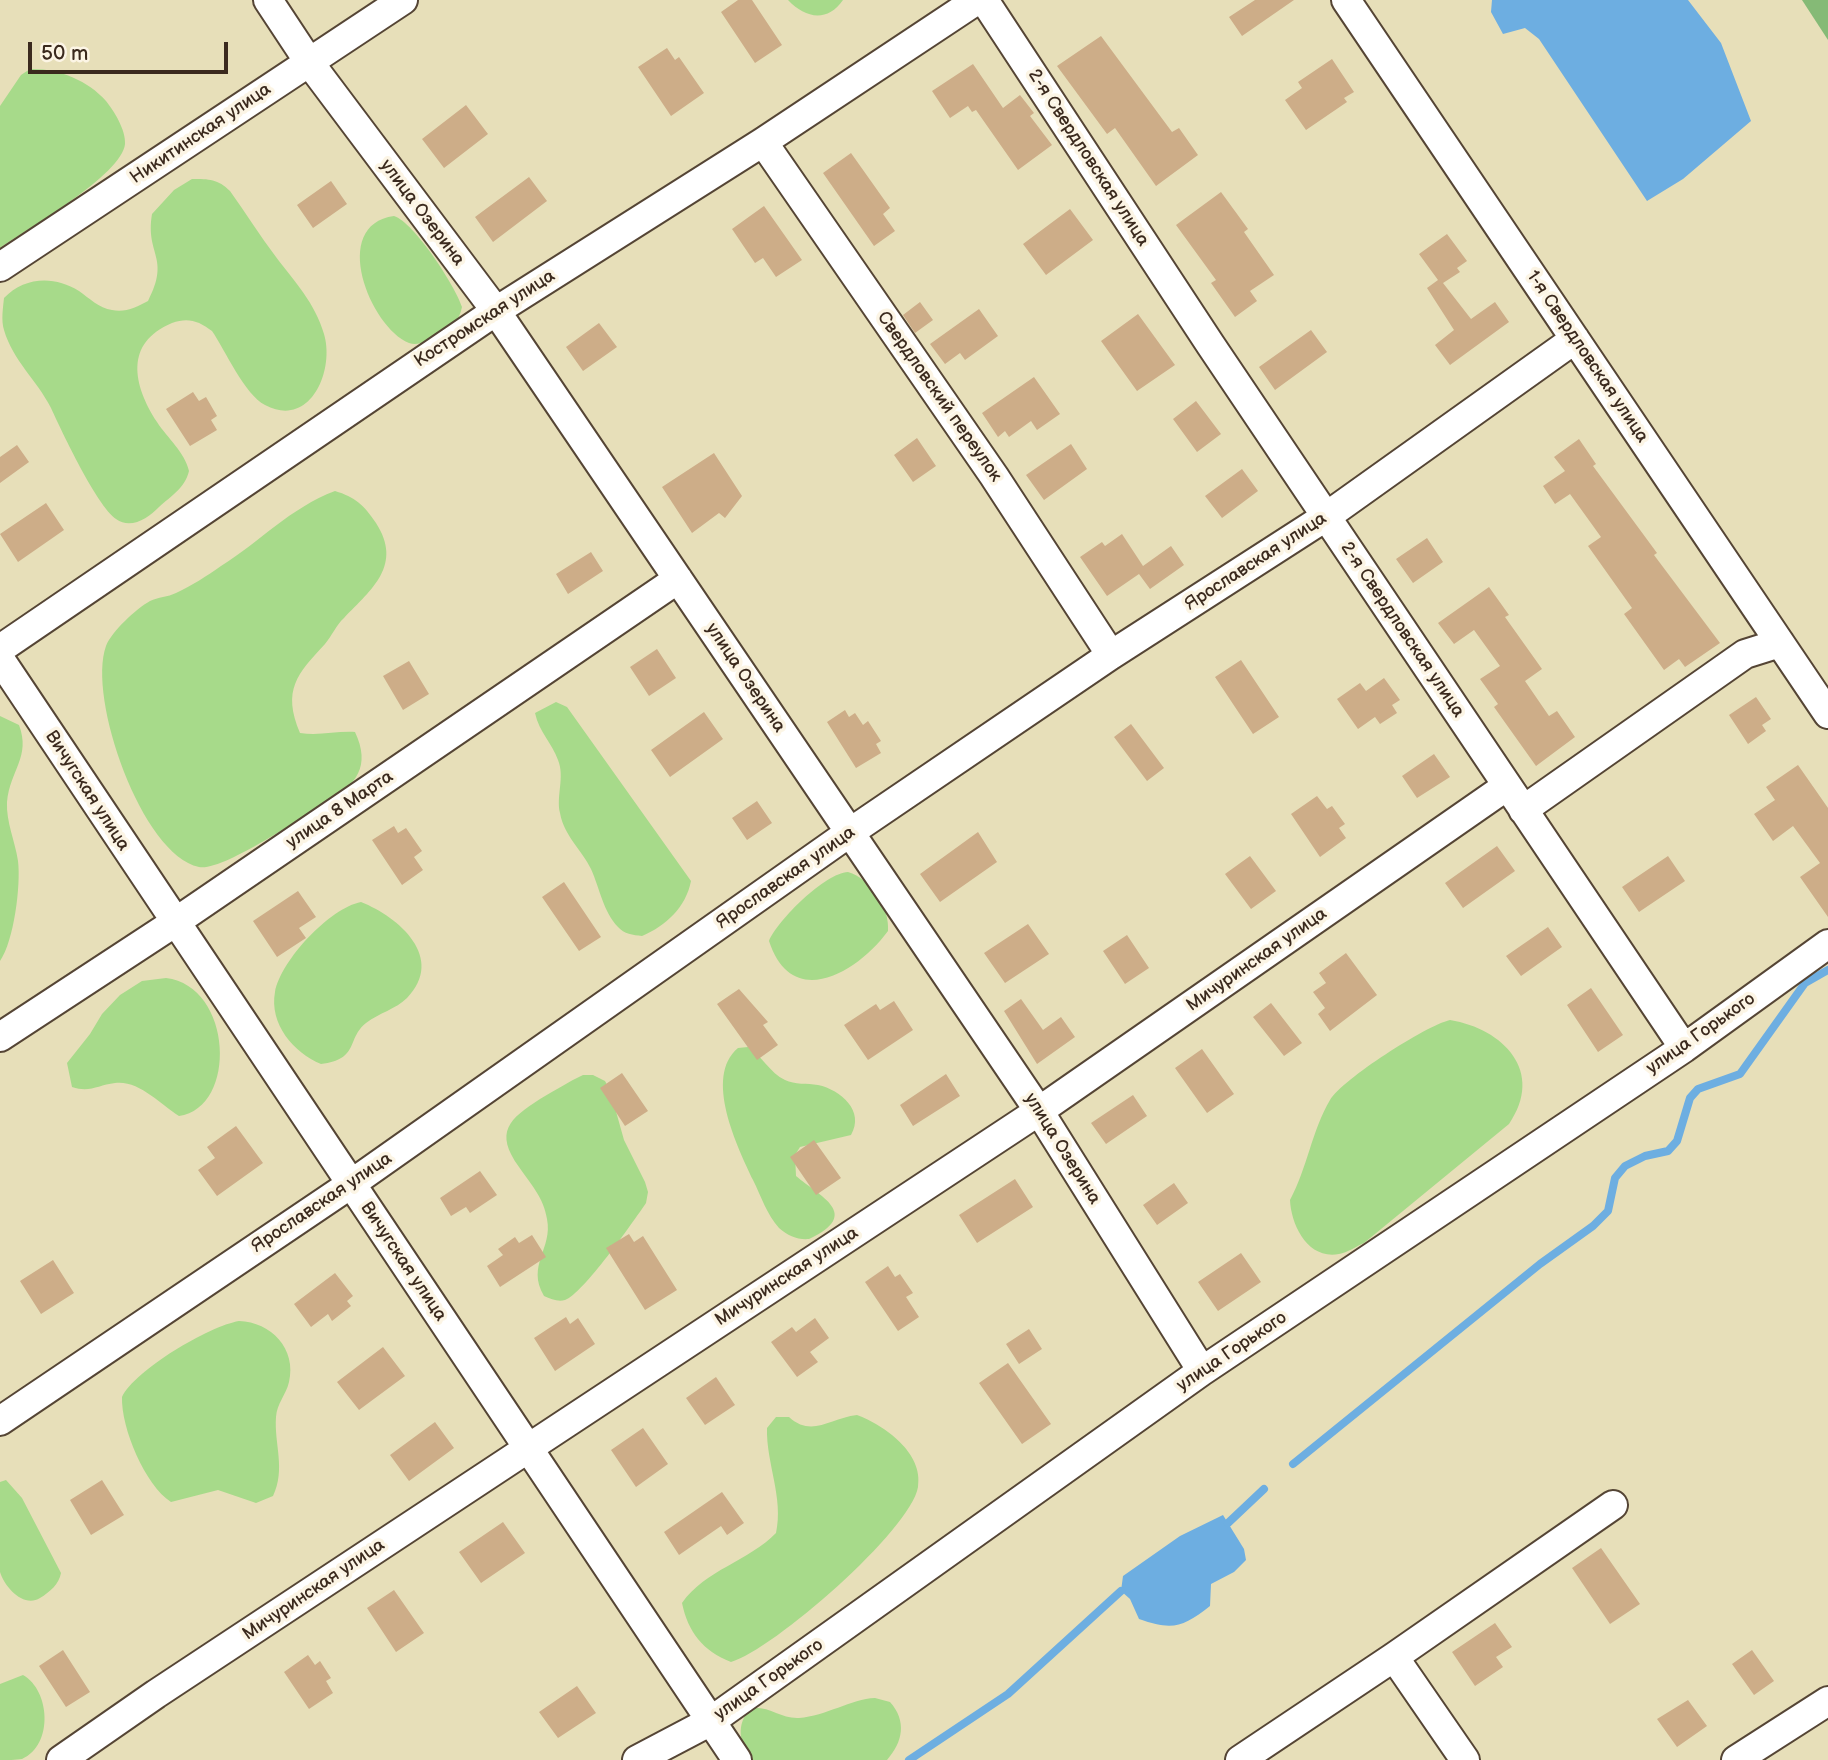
<!DOCTYPE html>
<html>
<head>
<meta charset="utf-8">
<style>
	body { margin:0 }
	#map { position:relative; width:1828px; height:1760px; overflow:hidden; background:#e7dfb9; font-family:"Balsamiq Sans",sans-serif }
	canvas { display:block }
	.scale { position:absolute; left:28px; top:42px; width:200px; height:32px; box-sizing:border-box; border:4px solid #3b2a1e; border-top:0; padding-left:9px; font-size:21px; line-height:24px; white-space:nowrap; color:#3b2a1e; -webkit-text-stroke:5px #fcf5e5; paint-order:stroke }
</style>
</head>
<body>
<div id="map">
<canvas width="1828" height="1760"></canvas>
<div class="scale">50 m</div>
</div>
<script>
const ctx = document.querySelector('canvas').getContext('2d');
ctx.lineJoin = 'round';
function fillPath(path, color) {
  ctx.fillStyle = color;
  ctx.fill(path, 'evenodd');
}
function stroke(path, color, width, dash) {
  ctx.strokeStyle = color;
  ctx.lineWidth = width;
  ctx.lineCap = dash ? 'butt' : 'round';
  ctx.setLineDash(dash || []);
  ctx.stroke(path);
}
function label(font, color, halo, rows, align = 'center') {
  ctx.font = font + ' "Balsamiq Sans",sans-serif';
  ctx.lineWidth = 7;
  ctx.setLineDash([]);
  ctx.textBaseline = 'middle';
  ctx.strokeStyle = halo;
  ctx.fillStyle = color;
  for (const [text, x, y, turn = 0] of rows) {
    ctx.save();
    ctx.translate(x, y);
    ctx.rotate((+turn || 0) * Math.PI / 180);
    ctx.textAlign = isNaN(turn) ? turn : align;
    if (halo) ctx.strokeText(text, 0, 0);
    ctx.fillText(text, 0, 0);
    ctx.restore();
  }
}
fillPath(new Path2D(`
	M788,0H843C827,23 805,18 788,0Z
	M30,69C57,68 88,80 106,101C114,111 126,130 125,144C122,175 27,229 0,248V106L21,75Z
	M192,179C209,179 218,179 230,191C246,213 260,236 276,257C295,282 315,303 324,334C335,371 310,429 265,405C245,395 225,350 212,331C199,321 188,317 172,323C124,343 133,385 157,422C168,439 184,451 189,471C185,488 171,496 159,507C148,518 131,530 116,519C97,506 62,432 51,408C37,380 13,361 4,330C1,320 3,308 4,298C24,277 54,275 79,291C89,298 99,308 112,310C125,313 137,307 148,301C171,257 145,255 152,214L174,190Z
	M394,216C414,222 456,287 462,307C459,322 449,333 435,338C427,341 418,346 409,343C370,327 329,225 394,216Z
	M335,491C355,497 364,505 376,523C403,565 372,589 344,618C336,625 332,636 325,644C297,674 282,690 300,733C319,736 336,731 355,732C371,766 357,785 325,803C302,817 222,872 199,867C142,855 87,698 106,646C112,631 136,609 150,601C158,597 168,597 176,593C191,586 207,576 221,566C261,541 290,508 335,491Z
	M556,702L567,707L691,881C686,907 666,926 642,936C633,935 624,934 618,927C603,911 600,889 591,869C582,850 564,836 560,813C556,796 565,777 558,760C552,743 539,732 535,713Z
	M0,716L19,725C31,757 10,770 7,802C6,822 15,841 18,861C21,885 14,941 0,961Z
	M848,872C871,879 890,908 888,931C858,972 792,1012 769,941C778,920 825,873 848,872Z
	M361,902C399,917 446,958 407,998C396,1009 379,1013 366,1023C346,1039 360,1059 321,1064C294,1053 269,1024 275,992C281,960 330,908 361,902Z
	M166,978C233,986 238,1108 179,1116C160,1104 139,1080 115,1083C98,1085 90,1093 72,1087L67,1063L90,1034L102,1014L120,995L142,981Z
	M1450,1020C1504,1029 1545,1072 1509,1124L1364,1243C1357,1246 1347,1253 1339,1254C1308,1260 1291,1225 1290,1200C1307,1169 1312,1130 1330,1100C1343,1079 1425,1026 1450,1020Z
	M748,1047C762,1056 770,1073 785,1080C795,1085 807,1083 818,1085C841,1090 865,1111 851,1135L800,1147L795,1155L796,1176C819,1196 863,1214 809,1239C798,1240 788,1236 779,1228C767,1215 761,1196 753,1180C738,1148 703,1077 738,1048Z
	M583,1075H593L605,1081L610,1090L624,1140L645,1182L648,1192L646,1203C633,1222 583,1294 565,1300C558,1302 551,1299 544,1296C526,1265 553,1249 547,1219C544,1198 530,1183 519,1167C494,1132 509,1119 540,1099C554,1091 568,1082 583,1075Z
	M239,1321C271,1322 297,1349 289,1382C286,1395 277,1403 276,1417C274,1444 286,1469 273,1496L256,1503L218,1490L171,1502C145,1485 121,1428 122,1397C135,1370 209,1326 239,1321Z
	M857,1415C884,1425 924,1453 918,1487C911,1530 773,1650 731,1662C703,1651 688,1632 682,1603C705,1570 749,1561 776,1533C784,1498 766,1463 767,1428L776,1417H789C812,1438 830,1418 857,1415Z
	M6,1480L22,1498L61,1573C59,1584 50,1592 40,1598C24,1608 5,1588 0,1572C0,1558 0,1500 0,1482Z
	M23,1675C50,1690 54,1745 22,1759C16,1760 7,1760 0,1760V1684Z
	M875,1698L890,1702C907,1721 903,1742 887,1760H750C740,1742 735,1725 751,1708C770,1706 781,1719 799,1718C826,1716 851,1699 875,1698Z`), '#a7da8a');
fillPath(new Path2D(`
	M1802,0H1828V40Z`), '#85ba76');
fillPath(new Path2D(`
	M1492,0H1688L1721,43L1751,121L1683,179L1647,201L1539,39L1525,28L1503,34L1491,12Z
	M1223,1515L1244,1549L1246,1560L1234,1572L1211,1584L1210,1606C1183,1627 1173,1631 1139,1619L1130,1599L1121,1591L1123,1576L1180,1536Z`), '#6daee1');
stroke(new Path2D(`
	M1293,1464L1540,1264L1593,1226L1608,1211L1615,1178L1625,1166L1645,1156L1668,1151L1677,1141L1690,1098L1698,1089L1740,1074L1805,983L1828,970
	M1228,1523L1264,1489
	M909,1760L1008,1694L1121,1591`), '#6daee1', 8);
fillPath(new Path2D(`
	M738,0H752L782,45L755,63L721,12Z
	M1255,0H1294L1242,36L1229,17Z
	M1101,36L1172,132L1179,128L1198,155L1156,186L1115,128L1107,134L1057,66Z
	M667,48L675,60L679,57L704,93L671,116L638,67Z
	M1332,59L1354,92L1344,98L1347,102L1306,130L1285,100L1302,88L1298,82Z
	M973,64L1003,108L1020,95L1034,113L1030,116L1052,145L1018,170L976,110L972,112L968,106L950,118L932,91Z
	M466,105L488,134L444,168L422,139Z
	M851,153L890,208L883,214L895,231L874,246L823,173Z
	M529,177L547,201L493,242L475,217Z
	M331,181L347,204L313,228L297,205Z
	M1221,192L1248,229L1244,232L1274,275L1250,291L1257,301L1235,317L1211,283L1216,280L1176,225Z
	M764,206L802,260L776,277L763,258L755,263L732,229Z
	M1070,209L1093,240L1046,275L1023,244Z
	M1447,234L1467,261L1457,268L1460,272L1443,283L1471,319L1495,302L1509,322L1450,365L1435,345L1454,330L1427,288L1438,280L1419,254Z
	M920,302L933,320L915,333L903,315Z
	M979,309L998,336L965,360L960,353L945,364L930,344Z
	M1138,314L1175,365L1137,391L1101,341Z
	M599,323L617,347L583,371L566,347Z
	M1311,330L1327,352L1275,390L1259,367Z
	M1034,377L1060,414L1037,430L1031,421L1009,437L1005,431L998,437L982,413Z
	M193,392L199,401L206,397L217,416L211,420L217,430L190,446L166,409Z
	M1196,401L1221,434L1197,452L1173,419Z
	M917,438L936,466L913,482L894,455Z
	M1579,439L1596,464L1593,466L1657,553L1654,555L1720,643L1685,667L1679,659L1664,670L1624,614L1632,608L1588,546L1601,537L1570,494L1555,504L1543,486L1565,471L1554,457Z
	M1071,444L1087,469L1044,500L1026,475Z
	M17,445L29,462L0,483V457Z
	M714,453L742,496L725,518L719,513L692,533L662,487Z
	M1242,469L1258,491L1222,518L1205,496Z
	M46,503L64,530L18,562L0,534Z
	M1122,534L1143,566L1171,546L1184,565L1150,589L1139,574L1107,596L1080,557L1102,542L1105,546Z
	M1427,538L1443,562L1413,583L1396,559Z
	M591,552L603,571L568,594L556,574Z
	M1489,587L1509,615L1505,617L1542,669L1525,681L1549,716L1557,711L1575,737L1536,766L1494,707L1498,704L1480,679L1500,666L1474,630L1454,644L1438,623Z
	M657,649L676,678L649,696L630,667Z
	M1241,660L1279,717L1253,734L1215,677Z
	M409,661L429,694L403,710L383,676Z
	M1384,678L1400,700L1392,705L1397,713L1380,724L1375,717L1358,729L1337,699L1360,683L1366,691Z
	M1756,697L1771,719L1762,725L1766,731L1748,744L1729,715Z
	M845,710L849,717L855,713L863,725L868,721L881,741L876,744L881,753L856,768L827,722Z
	M704,712L723,739L670,777L651,750Z
	M1131,724L1164,768L1147,781L1114,737Z
	M1434,754L1450,777L1417,798L1402,776Z
	M1798,765L1828,808V917L1800,877L1820,863L1793,826L1773,841L1754,814L1775,800L1766,787Z
	M1317,796L1327,809L1332,806L1345,824L1339,828L1346,838L1320,857L1291,814Z
	M757,801L772,823L747,840L732,818Z
	M394,826L398,833L406,828L422,851L414,857L423,870L402,885L372,840Z
	M978,832L997,862L940,902L920,874Z
	M1497,846L1515,871L1463,908L1445,883Z
	M1250,856L1276,891L1251,909L1225,874Z
	M1668,856L1685,881L1639,912L1622,887Z
	M564,882L601,937L579,951L542,897Z
	M298,891L316,917L299,928L306,938L277,957L253,921Z
	M1028,924L1049,954L1005,983L984,953Z
	M1548,927L1562,947L1521,976L1506,956Z
	M1127,935L1149,968L1125,984L1103,951Z
	M1346,953L1377,995L1330,1031L1318,1014L1325,1008L1313,992L1326,983L1319,973Z
	M1591,988L1623,1035L1598,1052L1567,1005Z
	M739,989L768,1022L763,1025L778,1045L757,1060L717,1004Z
	M1021,999L1043,1030L1061,1017L1075,1037L1037,1064L1004,1011Z
	M894,1001L913,1030L868,1060L844,1025L876,1004L880,1010Z
	M1271,1003L1302,1043L1284,1056L1253,1017Z
	M1202,1049L1234,1094L1207,1113L1175,1068Z
	M622,1073L648,1111L625,1126L600,1088Z
	M946,1074L960,1096L913,1126L900,1105Z
	M1133,1095L1147,1116L1106,1144L1091,1123Z
	M236,1126L263,1163L217,1196L198,1170L215,1158L207,1147Z
	M814,1140L841,1178L816,1195L790,1157Z
	M480,1171L497,1195L470,1213L466,1207L451,1216L440,1198Z
	M1015,1179L1033,1207L977,1243L959,1215Z
	M1174,1183L1188,1203L1157,1225L1143,1205Z
	M629,1234L634,1242L643,1236L677,1290L645,1310L606,1248Z
	M532,1235L546,1257L500,1287L487,1266L503,1255L498,1249L515,1237L519,1243Z
	M1241,1253L1261,1282L1218,1311L1198,1282Z
	M53,1260L74,1293L41,1314L20,1281Z
	M888,1266L895,1277L900,1274L913,1293L906,1297L919,1317L898,1331L865,1282Z
	M335,1273L353,1296L347,1301L351,1306L332,1321L328,1314L311,1327L294,1304Z
	M566,1317L570,1324L578,1318L595,1344L555,1371L534,1338Z
	M815,1318L829,1338L810,1352L818,1362L797,1377L771,1342L792,1327L796,1332Z
	M1029,1329L1042,1349L1019,1364L1006,1344Z
	M383,1347L405,1376L359,1410L337,1382Z
	M1008,1363L1051,1424L1022,1444L979,1383Z
	M716,1377L735,1405L705,1425L686,1398Z
	M435,1422L454,1448L409,1481L390,1455Z
	M643,1428L668,1464L636,1487L611,1450Z
	M102,1480L124,1515L91,1535L70,1500Z
	M722,1492L744,1523L727,1535L721,1526L679,1555L664,1532Z
	M503,1522L525,1553L481,1583L459,1552Z
	M1601,1548L1640,1604L1610,1624L1572,1568Z
	M394,1590L424,1633L396,1652L367,1608Z
	M1495,1623L1512,1647L1496,1657L1503,1667L1475,1686L1452,1652Z
	M63,1650L90,1692L66,1707L39,1666Z
	M1752,1650L1774,1681L1754,1695L1732,1664Z
	M308,1655L315,1665L320,1661L331,1678L326,1681L333,1693L309,1709L284,1672Z
	M577,1686L596,1713L558,1738L539,1712Z
	M1688,1700L1707,1726L1677,1747L1657,1719Z`), '#cdad88');
const minor = new Path2D(`
	M268,0L309,62L496,311L1039,1111L1202,1371
	M984,0L1210,344L1684,1048
	M1346,0L1828,714
	M763,142L994,476L1111,655
	M0,267L403,0
	M0,649L496,311L763,142L977,0
	M0,659L737,1760
	M1523,810L1745,654L1780,643
	M0,1037L174,923L678,579
	M0,1421L351,1184L849,833L1111,655L1327,516L1575,339
	M1394,1657L1465,1760
	M61,1760L156,1694L1039,1111L1507,786
	M637,1760L711,1721L1202,1371L1684,1048L1828,944
	M1240,1760L1394,1657L1613,1505
	M1736,1760L1828,1701`);
stroke(minor, '#554535', 32);
stroke(minor, '#fff', 28);
label('18px', '#3b2a1e', '#fcf5e5', [
	["Никитинская улица",201,134,-34],
	["2-я Свердловская улица",1088,158,57],
	["улица Озерина",422,213,53],
	["Костромская улица",485,319,-33],
	["1-я Свердловская улица",1587,357,56],
	["Свердловский переулок",939,397,55],
	["Ярославская улица",1256,562,-33],
	["2-я Свердловская улица",1402,630,56],
	["улица Озерина",745,678,56],
	["Вичугская улица",87,791,57],
	["улица 8 Марта",340,810,-34],
	["Ярославская улица",786,878,-35],
	["Мичуринская улица",1257,960,-35],
	["улица Горького",1701,1034,-35],
	["улица Озерина",1062,1149,58],
	["Ярославская улица",322,1203,-34],
	["Вичугская улица",403,1262,56],
	["Мичуринская улица",787,1277,-33],
	["улица Горького",1232,1352,-34],
	["Мичуринская улица",314,1590,-34],
	["улица Горького",769,1680,-35]
]);
</script>
</body>
</html>
